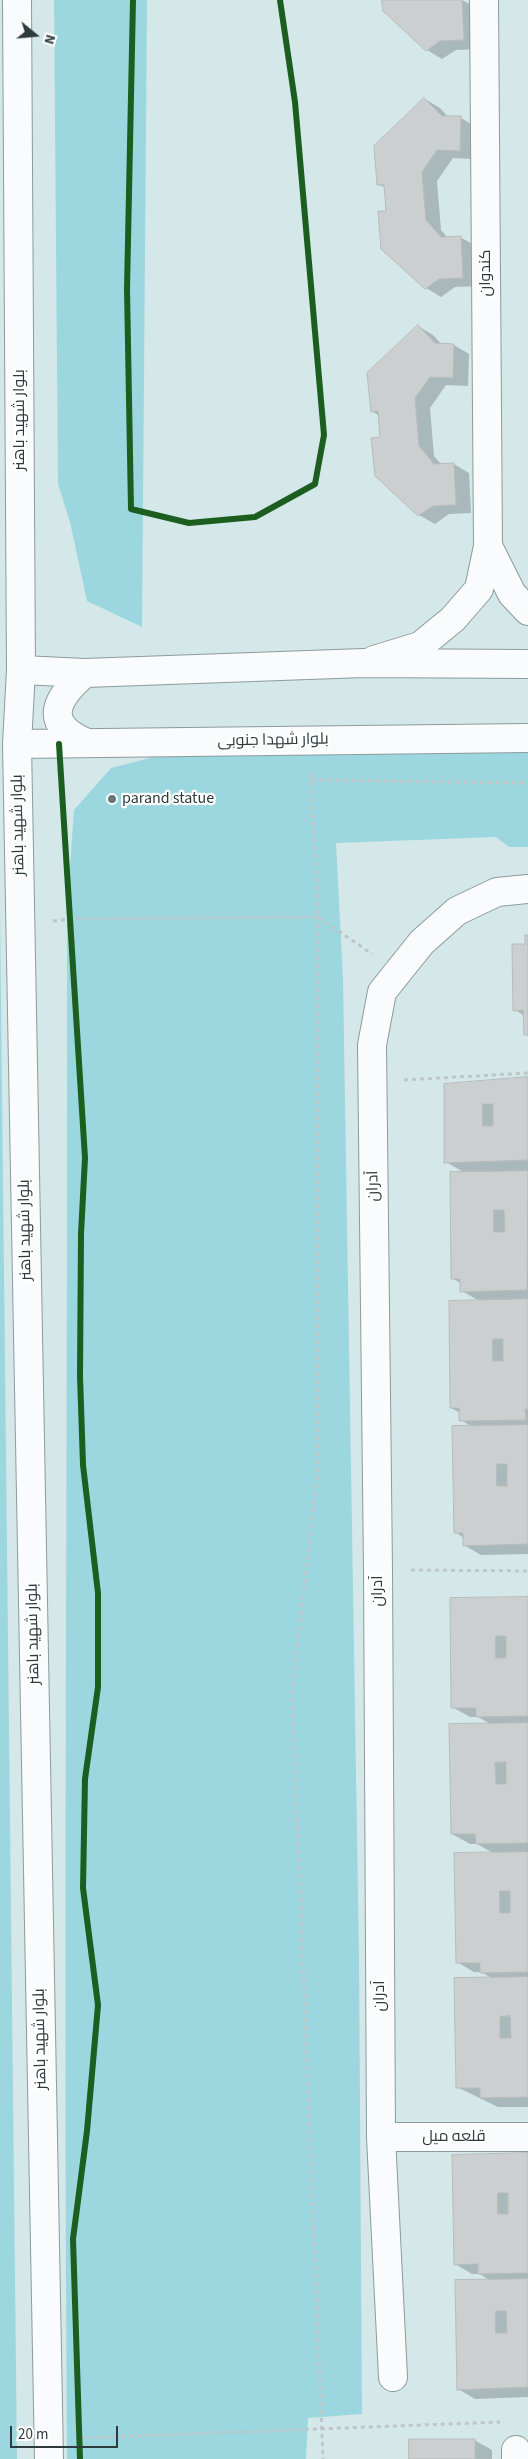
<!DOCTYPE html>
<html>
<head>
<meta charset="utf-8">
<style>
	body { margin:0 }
	#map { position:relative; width:528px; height:2459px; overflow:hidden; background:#d4e7e9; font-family:"Source Sans 3",sans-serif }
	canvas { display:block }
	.north { position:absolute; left:10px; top:10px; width:50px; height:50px; -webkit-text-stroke:4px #fff; paint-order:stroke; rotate:107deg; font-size:14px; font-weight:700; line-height:20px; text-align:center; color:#2d3b3d }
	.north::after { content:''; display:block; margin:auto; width:18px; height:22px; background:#2d3b3d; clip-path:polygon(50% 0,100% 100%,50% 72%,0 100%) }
	.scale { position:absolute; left:10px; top:2426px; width:108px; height:22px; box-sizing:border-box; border:2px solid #2d3b3d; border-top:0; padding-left:6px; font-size:15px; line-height:18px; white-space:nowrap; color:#2d3b3d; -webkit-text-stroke:4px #fff; paint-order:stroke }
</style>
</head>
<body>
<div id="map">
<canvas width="528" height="2459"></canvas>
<div class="north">N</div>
<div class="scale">20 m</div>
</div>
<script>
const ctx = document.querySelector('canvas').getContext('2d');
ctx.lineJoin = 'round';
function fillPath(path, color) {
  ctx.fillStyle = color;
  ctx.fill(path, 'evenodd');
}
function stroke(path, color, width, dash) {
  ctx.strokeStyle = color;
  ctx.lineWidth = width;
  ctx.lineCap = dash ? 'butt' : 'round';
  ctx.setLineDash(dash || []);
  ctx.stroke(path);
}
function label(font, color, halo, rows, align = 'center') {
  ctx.font = font + ' "Source Sans 3",Cairo,sans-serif';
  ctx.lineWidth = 4.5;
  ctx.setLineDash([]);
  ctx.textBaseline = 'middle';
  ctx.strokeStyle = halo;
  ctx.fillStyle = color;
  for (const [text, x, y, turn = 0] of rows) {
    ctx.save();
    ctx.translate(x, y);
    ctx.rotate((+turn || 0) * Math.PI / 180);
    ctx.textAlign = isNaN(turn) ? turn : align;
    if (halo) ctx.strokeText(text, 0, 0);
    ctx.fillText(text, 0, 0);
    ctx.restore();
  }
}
fillPath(new Path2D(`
	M54,0H147L142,627L87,601L70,522L58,484Z
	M528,750V847H509L496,837L336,843L343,979L359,1957L362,2414L308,2418L306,2459H67C63,1943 68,1427 67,912L74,810L111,768L173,752L335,755Z
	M0,909L17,2459H0Z`), '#9cd7e0');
fillPath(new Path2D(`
	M383,0H462L477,8L479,49L456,50L442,59L427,50L384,10Z
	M425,99L440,108L449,118H461L476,127L475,159L453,158L437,181L441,230L448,238L460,237L476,246L478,286L455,287L441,297L426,288L388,212L386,188L378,184Z
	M418,326L433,335L442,345H454L469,354L468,386L446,385L430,408L434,456L442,465L454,464L469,473L471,513L449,514L435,524L419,515L381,439L379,416L372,411Z
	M528,936V1036L525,1034V1016L515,1010Z
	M528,1078V1554L481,1555L464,1545V1538L455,1532L472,1427L461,1420L460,1413L451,1408L481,1302L462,1291V1284L452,1278L465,1173L446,1162L445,1085Z
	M528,1598V2107H498L457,2087L493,1979L481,1972H474L457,1962L495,1854L477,1844H470L452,1834L492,1725L478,1717H470L452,1707L451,1599Z
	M528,2155V2397L475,2399L458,2389L491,2281L480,2274H472L455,2264L453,2156Z
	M474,2440L492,2450V2459H410Z`), '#0003');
const building = new Path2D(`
	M382,0H462L464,40L440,41L426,51L383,11Z
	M424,98L442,116H461L460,151L437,150L422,172L426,220L441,237L461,236L463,278L439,279L425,289L381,249L378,211H386L384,185H377L374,146Z
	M418,325L435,343L454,344L453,378L430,377L415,398L419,446L434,464L454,463L456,505L433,506L418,516L375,476L371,438L380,437L378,411L371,412L367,373Z
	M525,935H528V1035H524L523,1010L513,1011L512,944H525Z
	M528,1077V1160L444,1163V1084ZM483,1104H493V1126H483Z
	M528,1171L527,1290L460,1292V1279H451L450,1172ZM494,1210H504L505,1232H494Z
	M528,1299V1409H525L526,1420L459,1421V1408H450L449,1301ZM493,1339H503V1361H493Z
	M528,1425V1544L463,1546V1533H454L452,1426ZM497,1464H507V1486H497Z
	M528,1597V1716L476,1717V1708H451L450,1598ZM496,1636H506V1658H496Z
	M528,1723V1843L476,1844L475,1834H451L449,1724ZM506,1762V1784H496L495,1763Z
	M528,1852V1972L480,1973V1963H456L454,1853ZM500,1891H510V1913H500Z
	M528,1977V2097L480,2098V2088H456L454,1978ZM510,2016L511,2038H500V2017Z
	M528,2153V2273L478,2274V2264L454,2265L452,2155ZM498,2193H508V2214H498Z
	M528,2279V2387L457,2390L455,2280ZM496,2311H506L507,2333H496Z
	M409,2439H475V2459H409Z`);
fillPath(building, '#cccfd0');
stroke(building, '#b8bbbc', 1);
const minor = new Path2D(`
	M488,546L512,594L528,611
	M374,660L420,646L453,619L479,589L488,546L484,0
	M381,2137H528
	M393,2377L381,2137L378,1570L372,1045L382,992L422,942L457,911L497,892L528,889
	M516,2450V2459`);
const tertiary = new Path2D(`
	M21,670L85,673L364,663L528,664
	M85,673C55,699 42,724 87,743
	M17,744L528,738`);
const secondary = new Path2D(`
	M17,0L21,670L17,744L49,2459`);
stroke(minor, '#8c9b9d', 30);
stroke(tertiary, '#8c9b9d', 30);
stroke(secondary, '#8c9b9d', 30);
stroke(new Path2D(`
	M311,774L318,917L372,954
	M312,780L528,783
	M53,921L70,919L318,917L317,1476L292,1693L323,2459
	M404,1080L528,1073
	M411,1570L528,1571
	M81,2438L500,2422`), '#bfc6c7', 3, [4, 4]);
stroke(minor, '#f9fbfc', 28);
stroke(tertiary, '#f9fbfc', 28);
stroke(secondary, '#f9fbfc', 28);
stroke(new Path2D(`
	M133,0L127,289L131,509L189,523L255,517L315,484L324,435L295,102L280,0
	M59,744L85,1158L81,1234L80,1376L83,1465L98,1593V1687L85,1779L83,1888L98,2005L87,2131L73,2239L80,2459`), '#1b5e20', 6);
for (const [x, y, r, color] of [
	[112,799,5,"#677779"]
]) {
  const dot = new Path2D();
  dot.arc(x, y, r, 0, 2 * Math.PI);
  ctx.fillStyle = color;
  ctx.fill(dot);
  stroke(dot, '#fff', 2);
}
label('16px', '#2d3b3d', '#fff', [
	["کندوان",486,273,-90],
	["بلوار شهید باهنر",20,420,-90],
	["بلوار شهدا جنوبی",273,741,-1],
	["بلوار شهید باهنر",19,825,-91],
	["آدران",374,1186,-91],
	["بلوار شهید باهنر",26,1230,-91],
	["آدران",378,1591,-90],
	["بلوار شهید باهنر",34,1634,-91],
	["آدران",380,1996,-90],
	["بلوار شهید باهنر",41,2039,-91],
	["قلعه میل",454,2137]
]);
label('16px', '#2d3b3d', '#fff', [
	["parand statue",122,799]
], 'left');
</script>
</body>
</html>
